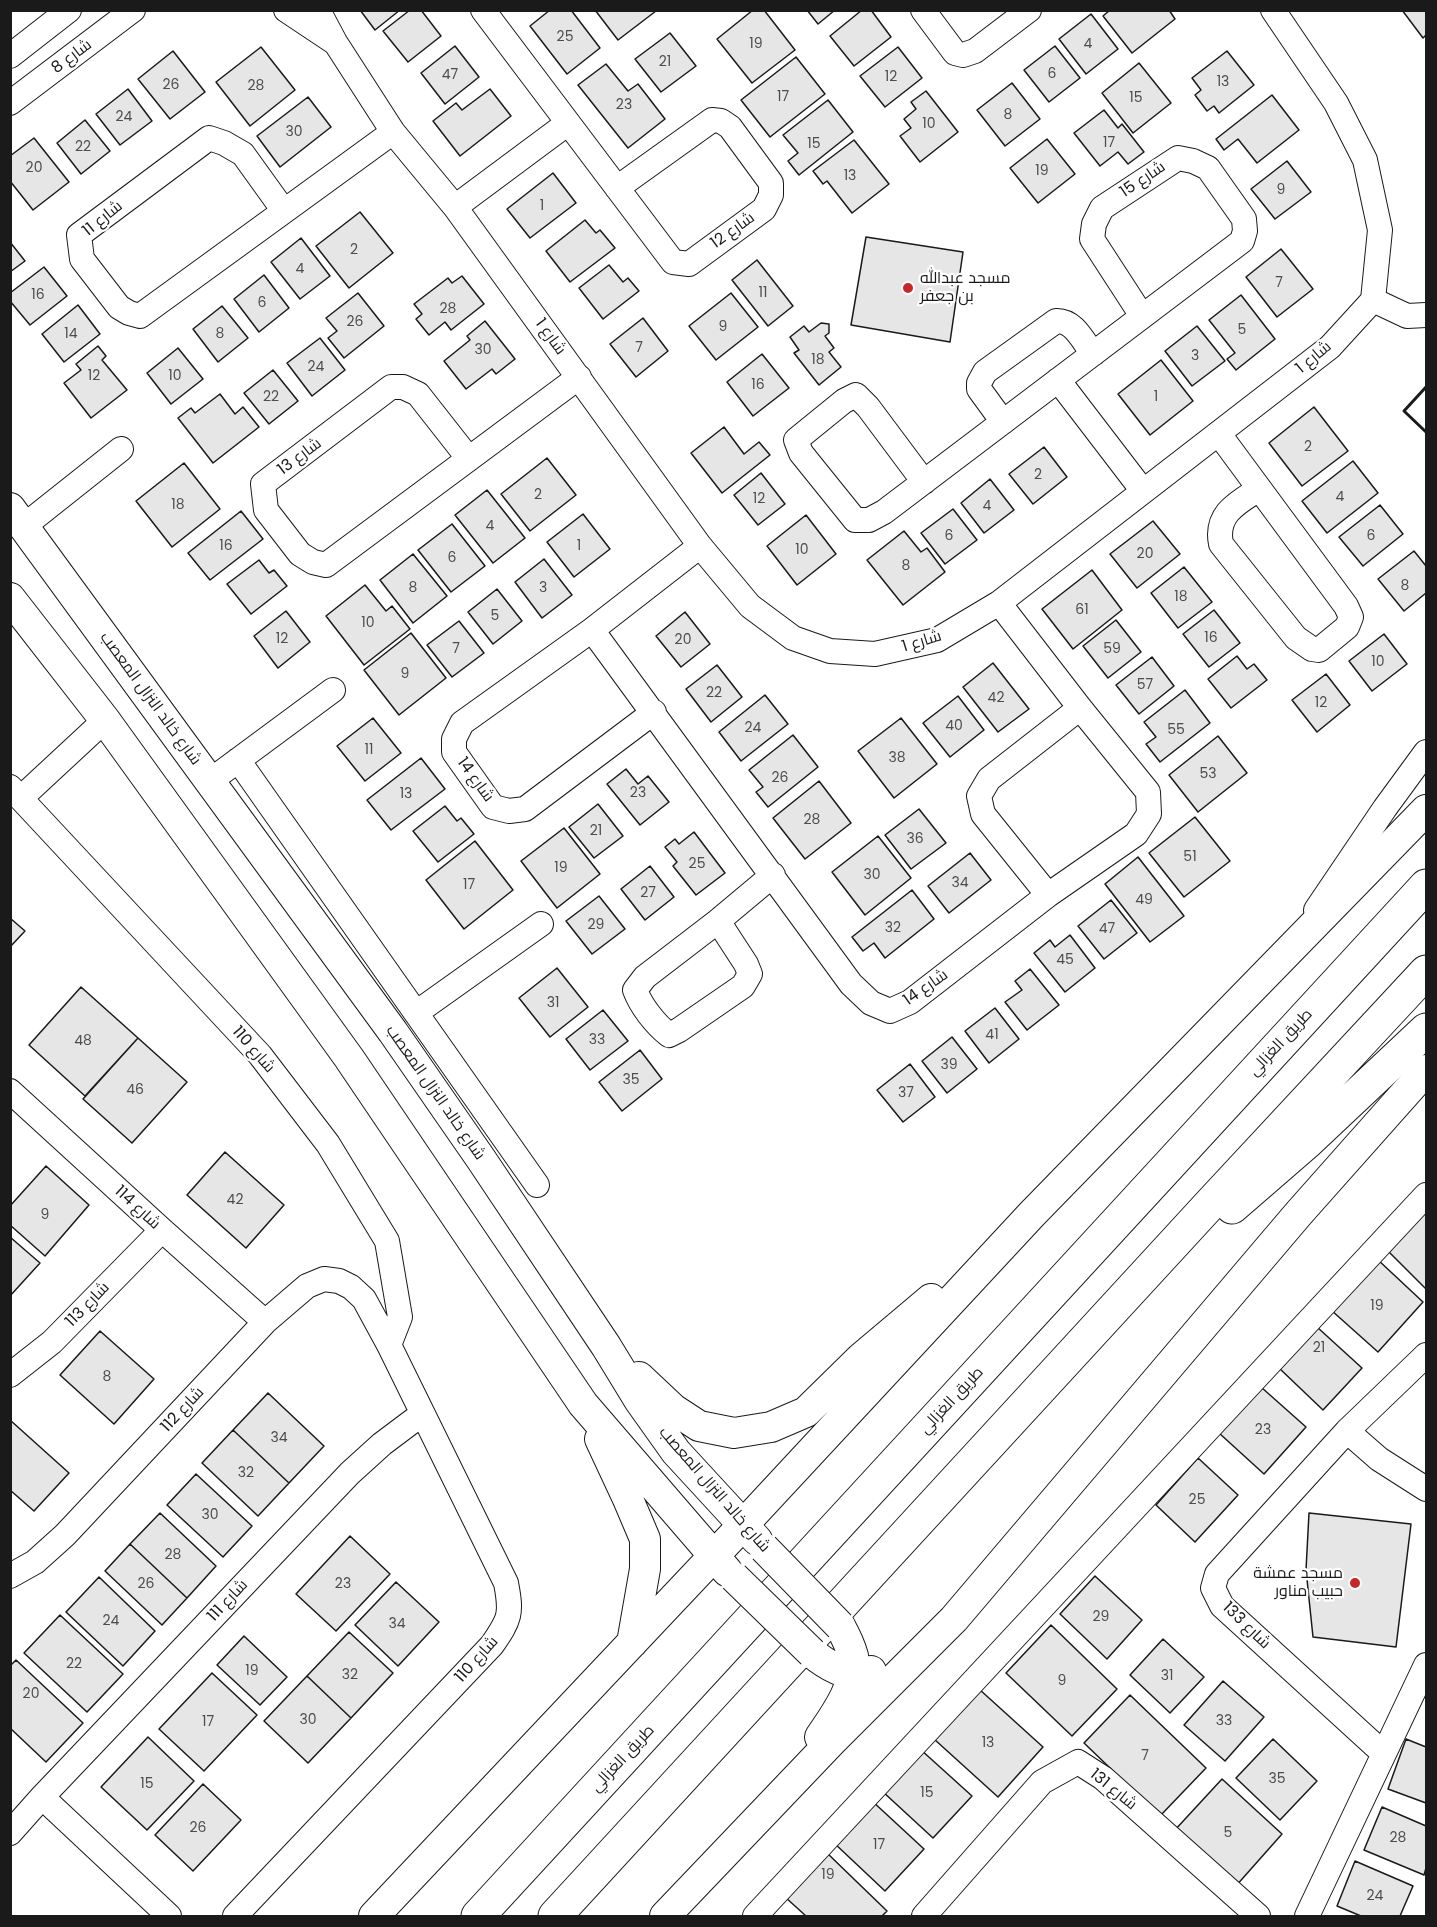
<!DOCTYPE html>
<html>
<head>
<meta charset="utf-8">
<style>
	body { margin:0 }
	#map { position:relative; width:1437px; height:1927px; overflow:hidden; background:#fff; font-family:Poppins,sans-serif }
	canvas { display:block }
	.frame { position:absolute; inset:0; border:12px solid #1a1a1a; pointer-events:none }
</style>
</head>
<body>
<div id="map">
<canvas width="1437" height="1927"></canvas>
<div class="frame"></div>
</div>
<script>
const ctx = document.querySelector('canvas').getContext('2d');
ctx.lineJoin = 'round';
function fillPath(path, color) {
  ctx.fillStyle = color;
  ctx.fill(path, 'evenodd');
}
function stroke(path, color, width, dash) {
  ctx.strokeStyle = color;
  ctx.lineWidth = width;
  ctx.lineCap = dash ? 'butt' : 'round';
  ctx.setLineDash(dash || []);
  ctx.stroke(path);
}
function label(font, color, halo, rows, align = 'center') {
  ctx.font = font + ' Poppins,Cairo,sans-serif';
  ctx.lineWidth = 4.5;
  ctx.setLineDash([]);
  ctx.textBaseline = 'middle';
  ctx.strokeStyle = halo;
  ctx.fillStyle = color;
  for (const [text, x, y, turn = 0] of rows) {
    ctx.save();
    ctx.translate(x, y);
    ctx.rotate((+turn || 0) * Math.PI / 180);
    ctx.textAlign = isNaN(turn) ? turn : align;
    if (halo) ctx.strokeText(text, 0, 0);
    ctx.fillText(text, 0, 0);
    ctx.restore();
  }
}
const building = new Path2D(`
	M360,10H400L375,30Z
	M410,10H421L441,36L408,62L383,31Z
	M550,10H571L600,48L567,74L530,26Z
	M595,10H656V11L618,40Z
	M753,10H764L795,50L752,83L717,39Z
	M807,10H835L818,24Z
	M862,10H871L891,37L854,66L830,36Z
	M1110,10H1169L1175,19L1132,53L1103,16Z
	M1402,10H1426V35L1423,38Z
	M1091,14L1118,49L1086,74L1059,39Z
	M670,33L696,66L661,92L635,59Z
	M455,46L479,77L445,104L421,73Z
	M1055,46L1080,78L1049,102L1024,70Z
	M261,47L295,90L250,126L216,82Z
	M898,47L922,78L885,107L860,76Z
	M173,51L205,92L170,119L138,79Z
	M1227,51L1254,85L1219,113L1214,106L1207,111L1195,95L1201,90L1192,78Z
	M796,57L825,94L770,137L741,100Z
	M1139,63L1171,103L1133,133L1102,93Z
	M606,64L628,91L638,84L665,119L628,148L578,85Z
	M1012,83L1040,119L1005,146L977,110Z
	M128,89L152,121L120,145L96,114Z
	M490,89L511,116L460,156L433,121L456,103L462,110Z
	M926,91L958,132L920,162L900,136L911,128L904,119L916,109L911,102Z
	M1272,95L1299,130L1257,163L1238,139L1224,150L1216,139Z
	M308,97L331,127L280,167L257,136Z
	M828,100L853,132L799,175L788,161L798,153L783,135Z
	M1104,110L1118,128L1122,124L1144,152L1128,164L1118,152L1100,166L1074,133Z
	M85,120L110,151L81,174L57,143Z
	M34,138L69,182L33,210L10,181V156Z
	M1047,139L1075,174L1038,203L1010,168Z
	M854,140L889,184L852,213L827,181L823,184L813,171Z
	M1287,161L1311,192L1275,219L1251,189Z
	M553,173L576,203L530,238L507,209Z
	M360,212L393,253L349,288L316,246Z
	M585,220L596,233L600,230L615,248L570,282L546,251Z
	M866,237L963,252L950,342L851,325Z
	M301,238L330,276L300,299L271,262Z
	M10,242L25,261L10,272Z
	M1281,249L1313,289L1277,317L1246,277Z
	M757,260L793,306L768,326L732,280Z
	M609,265L623,282L628,278L639,291L603,319L579,288Z
	M44,267L67,296L30,325L10,301V293Z
	M264,275L289,308L259,332L234,299Z
	M462,276L484,304L451,330L445,322L429,335L416,319L422,314L414,304L448,278L452,283Z
	M358,293L384,326L344,358L328,338L337,331L326,318Z
	M731,293L758,327L716,360L689,326Z
	M1241,295L1275,339L1236,370L1227,359L1235,353L1209,320Z
	M78,305L100,334L64,362L42,334Z
	M222,306L248,338L218,362L193,329Z
	M643,318L668,351L636,377L610,344Z
	M485,321L515,359L496,374L492,369L466,389L444,361L470,340L467,336Z
	M821,323L829,324V333L825,336L834,348L829,352L841,367L819,385L794,353L799,350L790,337L804,326L809,332Z
	M1197,326L1225,361L1192,386L1165,351Z
	M320,338L345,370L312,396L287,363Z
	M98,346L106,356L102,360L127,390L91,418L64,383L81,370L76,364Z
	M178,348L203,379L171,404L147,373Z
	M762,354L789,388L753,416L727,382Z
	M1161,360L1193,401L1150,435L1118,394Z
	M273,370L298,401L269,424L244,393Z
	M220,394L235,414L243,407L259,427L213,463L178,418L191,408L195,413Z
	M1314,407L1348,451L1302,486L1269,443Z
	M724,427L744,454L759,442L770,455L722,493L691,453Z
	M1044,447L1067,477L1033,504L1009,474Z
	M547,458L576,495L530,531L501,494Z
	M1353,461L1378,493L1327,533L1302,501Z
	M184,463L220,509L172,547L136,501Z
	M761,473L785,504L758,525L734,495Z
	M990,479L1014,510L984,533L961,503Z
	M487,490L525,538L493,563L455,515Z
	M1380,505L1403,534L1363,566L1339,537Z
	M953,509L977,540L945,564L921,533Z
	M241,511L263,539L210,580L188,553Z
	M583,514L610,549L574,577L547,542Z
	M806,515L836,554L797,585L767,546Z
	M1153,521L1180,554L1137,588L1110,554Z
	M452,524L485,566L451,592L418,550Z
	M904,531L921,552L927,548L945,572L903,605L867,560Z
	M1414,551L1426,566V593L1404,611L1378,579Z
	M413,554L447,596L413,623L380,580Z
	M544,559L572,595L542,618L515,582Z
	M259,560L269,573L274,570L287,586L251,614L227,584Z
	M1184,567L1212,602L1178,628L1151,593Z
	M1092,570L1122,610L1073,649L1042,609Z
	M365,585L386,611L392,606L410,629L364,665L326,616Z
	M497,589L522,621L493,644L468,612Z
	M1214,610L1240,643L1209,667L1183,634Z
	M286,611L310,642L278,668L254,636Z
	M685,612L710,644L681,667L656,636Z
	M1116,620L1141,652L1108,678L1083,646Z
	M459,621L484,653L452,677L427,645Z
	M411,633L446,678L399,715L364,670Z
	M1384,634L1407,664L1372,691L1349,661Z
	M1237,656L1247,669L1254,664L1267,680L1231,708L1208,679Z
	M1152,657L1174,686L1139,714L1116,685Z
	M993,663L1029,709L998,732L963,687Z
	M717,665L742,697L711,722L686,689Z
	M1326,674L1350,705L1317,732L1292,700Z
	M1185,690L1210,723L1160,762L1146,744L1156,737L1144,722Z
	M765,695L788,724L741,761L719,732Z
	M958,696L984,730L950,757L923,723Z
	M373,718L401,753L365,781L337,746Z
	M901,718L937,764L894,798L858,751Z
	M793,735L818,767L768,807L756,792L763,787L749,770Z
	M1218,736L1247,773L1198,812L1169,775Z
	M421,758L445,789L391,830L367,800Z
	M626,769L638,784L648,776L669,802L640,825L607,784Z
	M819,781L851,823L805,859L773,818Z
	M598,804L623,836L594,858L569,827Z
	M445,806L457,821L461,818L474,834L438,862L413,831Z
	M919,809L946,843L911,869L885,835Z
	M1195,817L1230,861L1184,897L1149,853Z
	M564,828L600,874L557,908L521,861Z
	M694,832L725,873L696,895L673,866L677,862L665,847L675,839L679,844Z
	M878,836L911,878L865,915L832,872Z
	M475,841L513,890L464,929L426,880Z
	M970,853L991,880L949,913L928,886Z
	M1138,857L1184,916L1150,942L1105,884Z
	M650,866L674,897L645,920L621,889Z
	M912,890L934,919L885,958L874,943L863,951L852,937Z
	M599,896L625,929L592,954L566,921Z
	M1111,900L1137,933L1104,959L1078,926Z
	M10,918L25,931L10,947Z
	M1070,935L1095,968L1065,992L1034,953L1050,940L1055,947Z
	M557,968L588,1007L550,1037L519,998Z
	M1030,969L1059,1005L1027,1030L1005,1002L1022,990L1015,981Z
	M81,987L138,1038L85,1096L29,1045Z
	M995,1008L1019,1039L989,1063L965,1031Z
	M603,1010L628,1041L590,1070L566,1039Z
	M952,1037L977,1069L947,1093L922,1061Z
	M138,1038L187,1082L132,1143L83,1099Z
	M640,1050L662,1079L622,1111L599,1082Z
	M910,1064L935,1097L903,1122L877,1090Z
	M225,1152L284,1205L246,1248L187,1195Z
	M46,1166L89,1205L45,1256L10,1225V1206Z
	M1426,1210V1289L1387,1250Z
	M10,1237L40,1263L10,1296Z
	M1377,1259L1423,1302L1378,1352L1331,1310Z
	M1317,1327L1362,1368L1323,1410L1279,1368Z
	M100,1331L154,1379L114,1424L60,1375Z
	M1261,1387L1306,1427L1264,1474L1219,1433Z
	M268,1393L324,1446L289,1483L233,1430Z
	M10,1420L69,1473L34,1511L10,1490Z
	M233,1430L289,1483L258,1516L202,1463Z
	M1198,1458L1238,1495L1195,1542L1156,1505Z
	M196,1474L252,1526L223,1557L167,1505Z
	M160,1513L216,1566L187,1598L130,1544Z
	M1309,1513L1411,1524L1396,1647L1313,1637L1306,1570Z
	M350,1536L390,1574L336,1631L296,1594Z
	M130,1544L187,1598L162,1625L105,1571Z
	M1095,1576L1142,1620L1107,1659L1060,1614Z
	M99,1577L155,1631L123,1666L66,1612Z
	M396,1582L439,1622L398,1666L355,1625Z
	M60,1615L123,1674L87,1712L24,1653Z
	M1051,1625L1117,1689L1072,1736L1006,1673Z
	M349,1632L393,1673L351,1718L307,1676Z
	M244,1636L287,1677L260,1705L217,1665Z
	M1163,1639L1204,1677L1170,1713L1130,1675Z
	M16,1660L83,1723L46,1762L10,1728V1666Z
	M212,1673L257,1715L204,1771L159,1729Z
	M307,1676L351,1718L308,1763L264,1721Z
	M1223,1681L1264,1717L1225,1761L1184,1725Z
	M979,1689L1043,1747L998,1797L934,1739Z
	M1130,1695L1206,1768L1160,1816L1084,1743Z
	M148,1737L194,1781L147,1830L101,1787Z
	M1273,1739L1317,1781L1280,1820L1236,1778Z
	M1406,1739L1426,1747V1803L1388,1789Z
	M920,1749L972,1796L933,1838L882,1791Z
	M1222,1779L1282,1834L1235,1887L1174,1831Z
	M203,1784L241,1820L193,1871L155,1835Z
	M871,1800L924,1849L885,1891L833,1842Z
	M1382,1807L1426,1826V1868L1424,1875L1364,1850Z
	M827,1853L887,1911L882,1916H806L785,1897Z
	M1355,1861L1413,1886L1400,1916H1361L1337,1906Z`);
fillPath(building, '#e6e6e6');
stroke(building, '#1a1a1a', 1.5);
const minor = new Path2D(`
	M286,10L334,42
	M318,10L335,42L393,132L455,207L700,546L750,606L793,638L830,651L875,654L937,640L999,603L1330,347L1373,300L1380,230L1365,160L1336,103L1273,10
	M483,10L673,262L689,264L764,209L771,195V183L730,127L721,121L712,120L617,188
	M923,10L955,53L963,55L975,51L1029,10
	M10,56L69,10
	M10,103L133,10
	M455,207L568,123
	M284,211L243,154L224,143L209,138L79,235L82,259L119,307L129,313L140,316L393,132
	M1373,300L1407,316L1426,315
	M1058,380L1143,491
	M1003,422L979,389V383L985,372L1056,321C1074,320 1083,341 1093,354
	M1219,434L1346,606L1351,617L1347,627L1319,650L1312,649L1296,638L1221,544C1215,514 1237,503 1259,489
	M469,459L418,394L403,387H391L263,484L266,510L300,554L313,562L326,565L579,377
	M924,482L868,407L856,395L844,401L796,440L801,453L855,520H869L884,512L1242,241L1245,231L1244,219L1208,168L1193,161L1178,158L1102,208L1094,224L1092,239L1142,316
	M24,526L121,449
	M592,630L851,984L871,1003L890,1011L910,1002L1048,895L1136,834L1149,814L1148,792L1080,708L999,603
	M654,712L525,809L509,811L493,807L454,752V739L462,723L592,630L700,546
	M238,760L537,1185
	M210,781L333,690
	M10,787L260,1055L328,1144L387,1241L400,1317L389,1345
	M21,798L105,720
	M1048,895L983,814L979,796L989,779L1080,708
	M1316,910L1385,808L1426,752
	M718,921L746,964L750,974L743,986L679,1030L669,1035C655,1024 641,1006 635,990L645,977Z
	M718,921L773,875
	M416,1013L541,924
	M10,1091L162,1230L265,1322
	M10,1375L52,1342L162,1230
	M1347,1431L1379,1459L1426,1489
	M10,1576L35,1562L65,1535L265,1322L307,1286L324,1279L339,1281L351,1287L364,1299L389,1345L506,1583C512,1614 510,1619 492,1645L235,1916
	M1383,1753L1222,1606L1213,1588L1217,1574L1347,1431L1426,1355
	M42,1797L169,1916
	M10,1833L42,1797L350,1473L382,1444L422,1414
	M755,1916L1426,1195
	M924,1916L1042,1782L1078,1762L1103,1778L1258,1916
	M1307,1916L1426,1665`);
const major = new Path2D(`
	M10,508L393,1032L481,1159L606,1346L639,1400L676,1452L757,1540
	M10,598L105,720L349,1058L583,1404L727,1571
	M639,1377L673,1409L699,1426L734,1433L771,1427L806,1412L861,1358L931,1299
	M600,1439L628,1499L645,1539V1569L632,1643
	M812,1653C828,1666 850,1680 871,1671
	M820,1737C835,1715 858,1684 853,1656C850,1645 845,1635 840,1626
	M374,1916L743,1525L1032,1214L1426,810
	M665,1916L832,1741L954,1619L1299,1213L1426,1070`);
const highway = new Path2D(`
	M1232,1207L1307,1142L1426,1030
	M478,1916L1426,886
	M555,1916L1211,1203L1426,972`);
stroke(minor, '#1a1a1a', 26);
stroke(major, '#1a1a1a', 32);
stroke(highway, '#1a1a1a', 35);
stroke(minor, '#fff', 24);
stroke(major, '#fff', 30);
stroke(highway, '#fff', 33);
const majorBridge = new Path2D(`
	M764,1548L840,1626
	M734,1577L812,1653`);
stroke(majorBridge, '#1a1a1a', 32, []);
stroke(majorBridge, '#fff', 30);
stroke(new Path2D(`
	M1426,387L1404,411L1426,432`), '#1a1a1a', 3);
for (const [x, y, r, color] of [
	[908,288,6,"#c62828"],
	[1355,1583,6,"#c62828"]
]) {
  const dot = new Path2D();
  dot.arc(x, y, r, 0, 2 * Math.PI);
  ctx.fillStyle = color;
  ctx.fill(dot);
  stroke(dot, '#fff', 2);
}
label('14px', '#4d4d4d', null, [
	["25",565,37],
	["19",756,44],
	["4",1088,44],
	["21",665,62],
	["6",1052,74],
	["47",450,75],
	["12",891,77],
	["13",1223,82],
	["26",171,85],
	["28",256,86],
	["17",783,97],
	["15",1136,98],
	["23",624,105],
	["8",1008,115],
	["24",124,117],
	["10",929,124],
	["30",294,132],
	["17",1109,143],
	["15",814,144],
	["22",83,147],
	["20",34,168],
	["19",1042,171],
	["13",850,176],
	["9",1281,190],
	["1",542,206],
	["2",354,250],
	["4",300,269],
	["7",1279,283],
	["11",763,293],
	["16",38,295],
	["6",262,303],
	["28",448,309],
	["26",355,322],
	["9",723,327],
	["5",1242,330],
	["14",71,334],
	["8",220,334],
	["7",639,348],
	["30",483,350],
	["3",1195,356],
	["18",818,360],
	["24",316,367],
	["12",94,376],
	["10",175,376],
	["16",758,385],
	["22",271,397],
	["1",1156,397],
	["2",1308,447],
	["2",1038,475],
	["2",538,495],
	["4",1340,497],
	["12",759,499],
	["18",178,505],
	["4",987,506],
	["4",490,526],
	["6",949,536],
	["6",1371,536],
	["16",226,546],
	["1",579,546],
	["10",802,550],
	["20",1145,554],
	["6",452,558],
	["8",906,566],
	["8",1405,586],
	["8",413,588],
	["3",543,588],
	["18",1181,597],
	["61",1082,610],
	["5",495,616],
	["10",368,623],
	["16",1211,638],
	["12",282,639],
	["20",683,640],
	["7",456,649],
	["59",1112,649],
	["10",1378,662],
	["9",405,674],
	["57",1145,685],
	["22",714,693],
	["42",996,698],
	["12",1321,703],
	["40",954,726],
	["24",753,728],
	["55",1176,730],
	["11",369,750],
	["38",897,758],
	["53",1208,774],
	["26",780,778],
	["23",638,793],
	["13",406,794],
	["28",812,820],
	["21",596,831],
	["36",915,839],
	["51",1190,857],
	["25",697,864],
	["19",561,868],
	["30",872,875],
	["34",960,883],
	["17",469,885],
	["27",648,893],
	["49",1144,900],
	["29",596,925],
	["32",893,928],
	["47",1107,929],
	["45",1065,960],
	["31",553,1003],
	["41",992,1035],
	["33",597,1040],
	["48",83,1041],
	["39",949,1065],
	["35",631,1080],
	["46",135,1090],
	["37",906,1093],
	["42",235,1200],
	["9",45,1215],
	["19",1377,1306],
	["21",1319,1348],
	["8",107,1377],
	["23",1263,1430],
	["34",279,1438],
	["32",246,1473],
	["25",1197,1500],
	["30",210,1515],
	["28",173,1555],
	["26",146,1584],
	["23",343,1584],
	["29",1101,1617],
	["24",111,1621],
	["34",397,1624],
	["22",74,1664],
	["19",252,1671],
	["32",350,1675],
	["31",1167,1676],
	["9",1062,1681],
	["20",31,1694],
	["30",308,1720],
	["33",1224,1721],
	["17",208,1722],
	["13",988,1743],
	["7",1145,1756],
	["35",1277,1779],
	["15",147,1784],
	["15",927,1793],
	["26",198,1828],
	["5",1228,1833],
	["28",1398,1838],
	["17",879,1845],
	["19",828,1875],
	["24",1375,1896]
]);
label('16px', '#1a1a1a', '#fff', [
	["شارع 8",72,57,-37],
	["شارع 15",1143,180,-34],
	["شارع 11",103,219,-39],
	["شارع 12",733,231,-36],
	["شارع 1",550,337,54],
	["شارع 1",1314,358,-40],
	["شارع 13",300,457,-37],
	["شارع 1",922,642,-17],
	["شارع خالد النزال المعصب",150,699,54],
	["شارع 14",475,780,54],
	["شارع 14",926,988,-35],
	["طريق الغزالي",1281,1043,-47],
	["شارع 110",253,1050,49],
	["شارع خالد النزال المعصب",435,1093,55],
	["114 شارع",137,1208,43],
	["شارع 113",88,1305,-46],
	["طريق الغزالي",952,1401,-47],
	["شارع 112",183,1410,-47],
	["شارع خالد النزال المعصب",714,1490,49],
	["شارع 111",228,1601,-47],
	["شارع 133",1246,1626,44],
	["شارع 110",477,1660,-48],
	["طريق الغزالي",623,1759,-47],
	["شارع 131",1113,1790,39]
]);
label('16px', '#1a1a1a', '#fff', [
	["مسجد عبدالله",920,279],
	["بن جعفر",920,297],
	["مسجد عمشة",1343,1574,"right"],
	["حبيب مناور",1343,1592,"right"]
], 'left');
</script>
</body>
</html>
